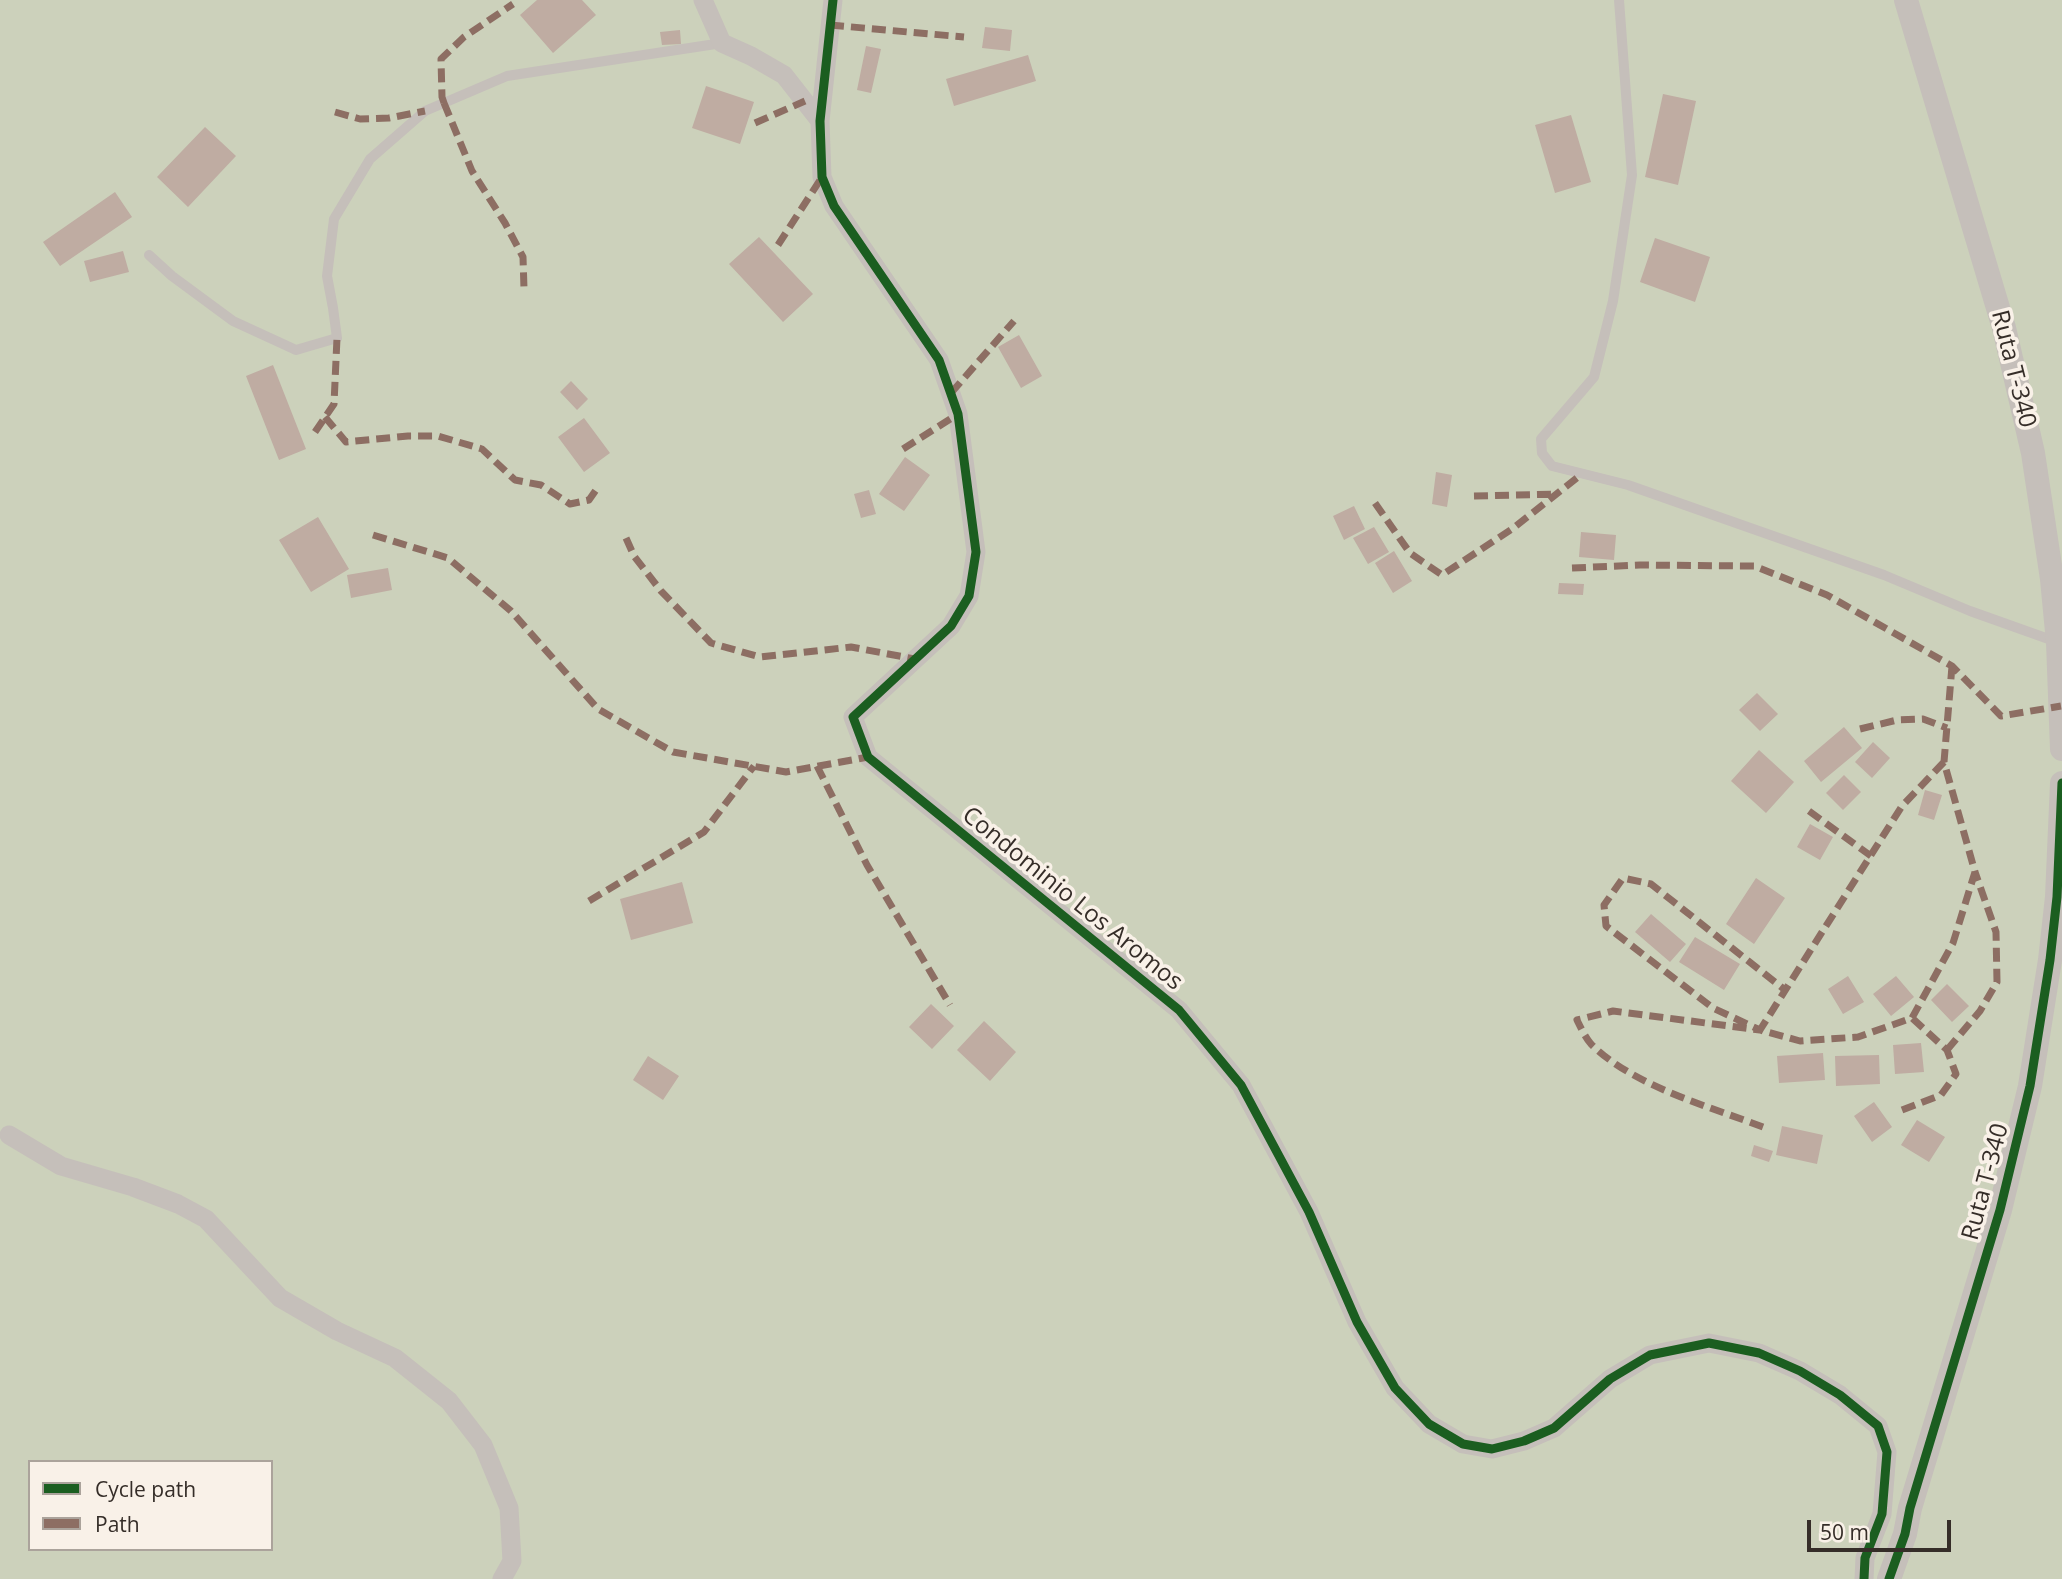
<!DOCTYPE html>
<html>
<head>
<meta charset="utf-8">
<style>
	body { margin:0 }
	#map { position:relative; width:2062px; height:1579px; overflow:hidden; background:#ece6e0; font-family:"Open Sans",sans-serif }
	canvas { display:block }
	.legend { position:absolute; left:28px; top:1460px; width:245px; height:91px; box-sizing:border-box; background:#f9f1e8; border:2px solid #aba39b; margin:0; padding:9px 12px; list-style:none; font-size:21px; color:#352d28 }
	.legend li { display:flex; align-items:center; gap:14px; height:35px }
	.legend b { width:35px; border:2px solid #aba39b }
	.scale { position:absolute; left:1807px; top:1520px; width:144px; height:32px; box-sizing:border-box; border:4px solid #352d28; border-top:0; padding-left:9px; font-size:21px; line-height:24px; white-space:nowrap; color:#352d28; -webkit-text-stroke:5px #f9f1e8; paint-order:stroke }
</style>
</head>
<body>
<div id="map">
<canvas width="2062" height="1579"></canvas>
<ul class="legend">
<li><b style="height:9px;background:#1b5e20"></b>Cycle path</li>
<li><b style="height:9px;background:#8d6e63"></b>Path</li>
</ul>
<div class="scale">50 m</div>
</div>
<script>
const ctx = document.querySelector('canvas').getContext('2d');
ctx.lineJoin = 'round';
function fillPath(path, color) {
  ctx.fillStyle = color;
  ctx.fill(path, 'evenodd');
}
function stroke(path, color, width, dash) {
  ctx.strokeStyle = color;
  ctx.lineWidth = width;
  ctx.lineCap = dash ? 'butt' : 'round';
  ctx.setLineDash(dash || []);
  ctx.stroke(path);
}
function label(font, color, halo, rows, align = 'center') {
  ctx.font = font + ' "Open Sans",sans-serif';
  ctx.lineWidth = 7;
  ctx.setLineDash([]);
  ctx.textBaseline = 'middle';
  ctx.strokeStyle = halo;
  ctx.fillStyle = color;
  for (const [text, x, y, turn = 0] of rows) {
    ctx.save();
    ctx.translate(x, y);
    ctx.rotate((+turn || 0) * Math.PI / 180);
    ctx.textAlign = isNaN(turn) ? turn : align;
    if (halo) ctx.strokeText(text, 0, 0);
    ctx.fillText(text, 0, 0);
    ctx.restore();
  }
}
fillPath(new Path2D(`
	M0,0H2062V1579H0ZM30,1462H271V1549H30Z`), '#ccd1bb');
fillPath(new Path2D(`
	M537,0H582L596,15L553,53L520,15Z
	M985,27L1012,30L1010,51L982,48Z
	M680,30L681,44L662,45L660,32Z
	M866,46L881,49L871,93L857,90Z
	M1028,55L1036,81L954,106L946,79Z
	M706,86L754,102L740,144L692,128Z
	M1663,94L1696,101L1678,185L1645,177Z
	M1571,115L1591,182L1555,193L1535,125Z
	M205,127L236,156L188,207L157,177Z
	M115,192L132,217L60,266L43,242Z
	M759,237L813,294L783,322L729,264Z
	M1655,238L1710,257L1695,302L1640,282Z
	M123,251L129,272L90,282L84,261Z
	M1019,335L1042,376L1021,388L998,347Z
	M273,365L306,449L279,460L246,376Z
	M571,381L588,399L577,410L560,392Z
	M584,418L610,453L584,472L558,437Z
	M905,457L930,475L904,511L879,494Z
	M1436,472L1452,475L1447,507L1432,504Z
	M869,490L876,514L861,518L854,494Z
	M1354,506L1365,529L1344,540L1333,516Z
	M318,517L349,569L311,592L279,540Z
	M1374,527L1389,552L1368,564L1353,538Z
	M1581,532L1616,535L1614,560L1579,557Z
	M1394,551L1412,581L1393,593L1375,563Z
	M388,568L392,590L351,598L347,575Z
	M1559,583L1584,584L1583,595L1558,594Z
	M1757,693L1778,714L1760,731L1739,710Z
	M1844,727L1862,748L1821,782L1804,761Z
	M1873,742L1890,758L1872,778L1855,762Z
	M1759,750L1794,782L1766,813L1731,781Z
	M1844,775L1861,792L1843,810L1826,793Z
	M1925,790L1942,795L1934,820L1918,815Z
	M1810,824L1833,837L1820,860L1797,847Z
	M1756,878L1785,898L1754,944L1726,924Z
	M682,882L693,923L631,940L620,899Z
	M1651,914L1686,944L1670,962L1635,932Z
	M1695,937L1740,964L1724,990L1679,962Z
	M1848,976L1864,1002L1843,1014L1828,989Z
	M1896,976L1914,997L1891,1016L1873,994Z
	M1947,984L1969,1006L1952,1022L1931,1000Z
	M931,1004L954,1026L932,1049L909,1027Z
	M984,1021L1016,1052L990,1081L957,1050Z
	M1921,1043L1924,1072L1895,1074L1893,1045Z
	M1823,1053L1825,1080L1779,1083L1777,1056Z
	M1879,1055L1880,1084L1836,1086L1835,1056Z
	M648,1056L679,1076L663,1100L633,1080Z
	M1874,1102L1892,1127L1872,1142L1854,1116Z
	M1917,1120L1945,1137L1929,1162L1901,1145Z
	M1782,1126L1823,1135L1817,1164L1776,1155Z
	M1754,1145L1773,1151L1769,1162L1751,1156Z`), '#bfaca2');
stroke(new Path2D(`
	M1619,0L1632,175L1613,301L1594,377L1541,439L1542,453L1552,466L1628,485L1884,575L1970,611L2057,642
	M149,255L172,276L233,321L296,350L337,338L333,308L327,276L334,219L370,159L425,111L507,76L722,43`), '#c5bfba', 10);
stroke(new Path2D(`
	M703,0L722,43L751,56L784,75L820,121
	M833,0L820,121L822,177L834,206L939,360L958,414L976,552L969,596L951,626L853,717L868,757L1179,1010L1241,1085L1309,1212L1357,1322L1395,1388L1429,1424L1463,1444L1492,1449L1524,1441L1554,1428L1610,1379L1650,1355L1709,1343L1759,1353L1800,1371L1840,1395L1878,1426L1887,1452L1882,1514L1865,1558L1864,1579
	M9,1135L61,1166L133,1187L178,1204L206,1219L280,1298L337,1331L395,1358L449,1401L483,1445L509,1508L512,1561L502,1579`), '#c5bfba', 19);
stroke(new Path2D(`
	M1906,0L2004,328L2033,453L2052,579L2058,642L2062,749
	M1889,1579L1905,1534L1910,1508L2000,1210L2030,1086L2050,960L2057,897L2062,783`), '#c5bfba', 24);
stroke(new Path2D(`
	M830,25L964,37
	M444,103L472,171L505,223L523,257L524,289
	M444,103L442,97L441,59L464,37L513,4
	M335,112L360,119L389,118L425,111
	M755,123L805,101
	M778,245L822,177
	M951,393L1014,321
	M325,417L346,442L408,436H438L482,449L515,480L541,485L570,504L589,500L598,487
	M315,432L334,404L337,338
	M903,449L958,414
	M1474,496L1557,494
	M1375,503L1410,553L1442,575L1512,529L1582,474
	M373,535L448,558L511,611L598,709L673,752L786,772L868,757
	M626,538L634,556L661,591L711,643L760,657L851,647L915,659
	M1572,568L1640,565L1754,566L1827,595L1952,666L2001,716L2061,706
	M1860,729L1897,720L1923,719L1947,728
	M1944,762L1902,806L1760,1030L1800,1041L1858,1037L1912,1018L1953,943L1975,872L1944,762L1952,666
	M817,766L867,865L950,1005
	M1809,811L1871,856
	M589,901L704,832L754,766
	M1947,1050L1980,1011L1997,982L1996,932L1975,872
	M1902,1110L1941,1095L1956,1074L1947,1050L1912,1018
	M1763,1127C1708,1106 1633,1086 1591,1044C1585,1037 1581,1028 1577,1020L1613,1011L1760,1030L1713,1008L1606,926L1604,905L1623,878L1651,884L1785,990`), '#8d6e63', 7, [14, 7]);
stroke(new Path2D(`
	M833,0L820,121L822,177L834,206L939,360L958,414L976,552L969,596L951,626L853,717L868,757L1179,1010L1241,1085L1309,1212L1357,1322L1395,1388L1429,1424L1463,1444L1492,1449L1524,1441L1554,1428L1610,1379L1650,1355L1709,1343L1759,1353L1800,1371L1840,1395L1878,1426L1887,1452L1882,1514L1865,1558L1864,1579
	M1889,1579L1905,1534L1910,1508L2000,1210L2030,1086L2050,960L2057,897L2062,783`), '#1b5e20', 9);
label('24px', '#352d28', '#f9f1e8', [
	["Ruta T-340",2013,369,76],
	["Condominio Los Aromos",1072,899,39],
	["Ruta T-340",1986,1182,-75]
]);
</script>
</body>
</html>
